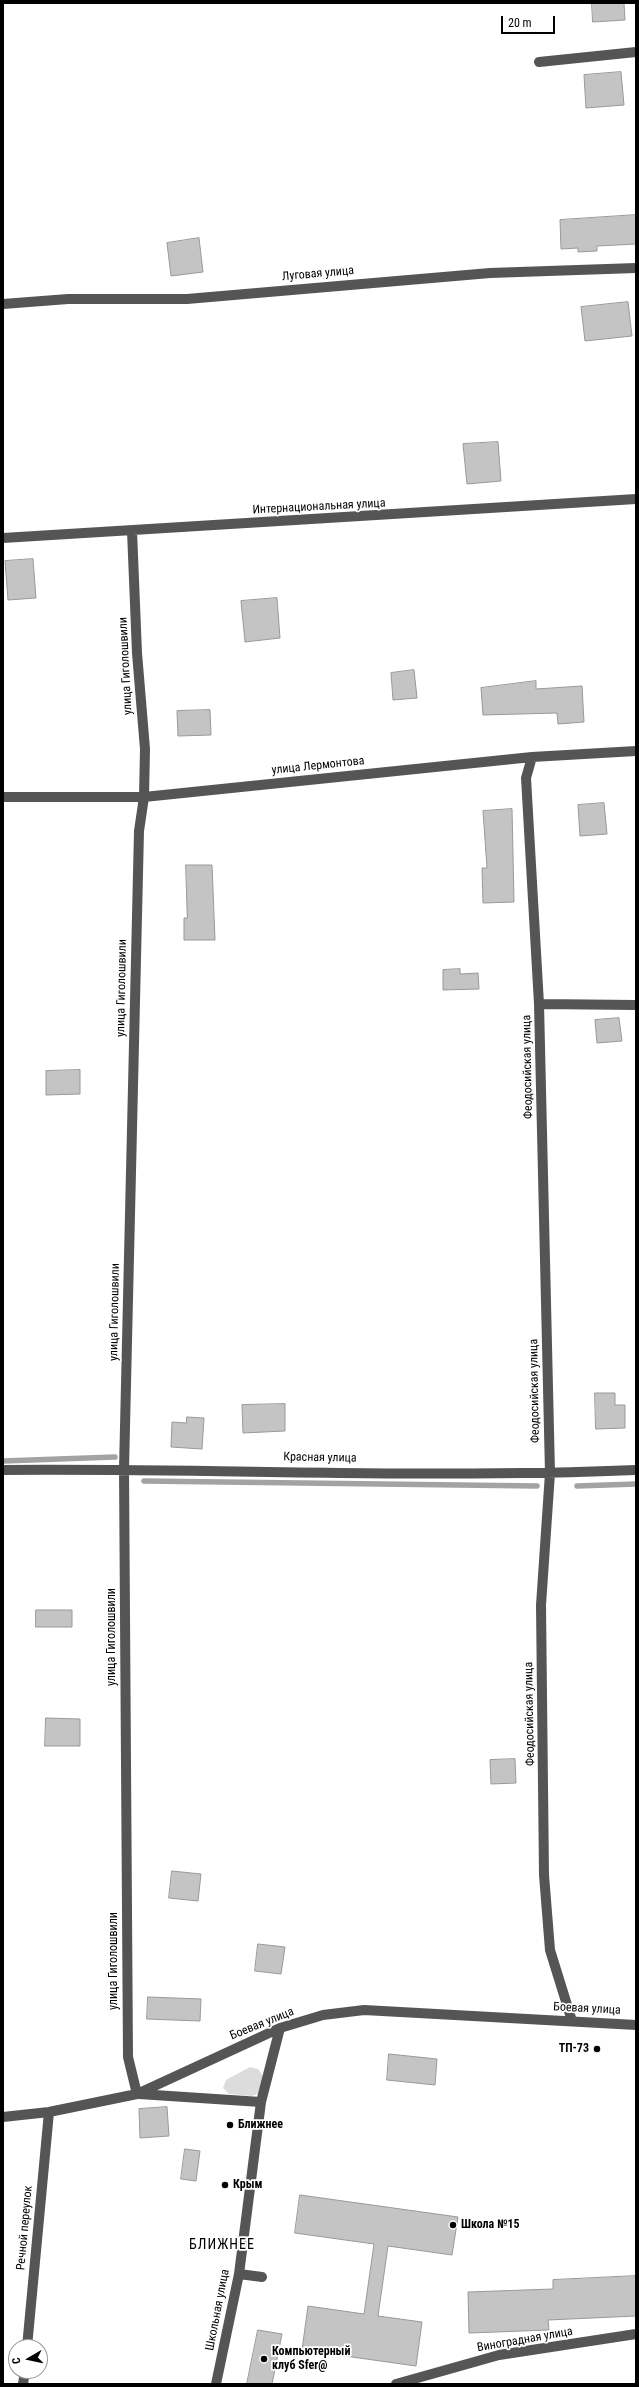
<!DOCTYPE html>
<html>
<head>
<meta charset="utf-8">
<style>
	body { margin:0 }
	#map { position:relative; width:639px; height:2387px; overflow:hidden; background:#fff; font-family:"Roboto Condensed",sans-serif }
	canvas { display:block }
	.frame { position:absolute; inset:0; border:4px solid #000; pointer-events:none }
	.north { position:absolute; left:8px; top:2339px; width:40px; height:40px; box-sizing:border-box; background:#fff; border:1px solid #999; border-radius:50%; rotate:261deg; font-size:11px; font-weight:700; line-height:16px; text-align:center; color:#000 }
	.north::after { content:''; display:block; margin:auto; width:14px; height:18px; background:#000; clip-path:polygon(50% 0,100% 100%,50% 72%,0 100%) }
	.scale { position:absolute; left:501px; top:16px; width:54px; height:18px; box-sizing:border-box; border:2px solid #000; border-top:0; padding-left:5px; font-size:12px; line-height:14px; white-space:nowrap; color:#000; -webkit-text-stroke:3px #fff; paint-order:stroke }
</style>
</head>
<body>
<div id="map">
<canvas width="639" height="2387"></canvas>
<div class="frame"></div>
<div class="north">С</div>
<div class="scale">20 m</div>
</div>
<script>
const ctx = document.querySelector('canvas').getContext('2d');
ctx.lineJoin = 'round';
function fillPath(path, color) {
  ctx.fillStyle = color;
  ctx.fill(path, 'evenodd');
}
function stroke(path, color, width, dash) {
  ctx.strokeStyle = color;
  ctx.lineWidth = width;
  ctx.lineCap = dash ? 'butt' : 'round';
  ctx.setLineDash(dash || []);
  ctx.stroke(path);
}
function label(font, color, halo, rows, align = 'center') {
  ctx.font = font + ' "Roboto Condensed",sans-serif';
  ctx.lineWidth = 3.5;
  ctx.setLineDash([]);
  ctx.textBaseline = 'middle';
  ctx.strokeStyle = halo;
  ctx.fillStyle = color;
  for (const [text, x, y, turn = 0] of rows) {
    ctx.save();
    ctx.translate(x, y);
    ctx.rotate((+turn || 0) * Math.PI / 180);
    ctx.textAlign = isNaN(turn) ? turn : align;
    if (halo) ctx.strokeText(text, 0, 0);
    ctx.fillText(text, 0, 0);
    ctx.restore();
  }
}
fillPath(new Path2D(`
	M250,2067L258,2069L263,2076L260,2093L252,2096L229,2094L223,2088L226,2080Z`), '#dcdcdc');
stroke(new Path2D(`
	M3,1461L115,1457
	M144,1481L537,1486
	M577,1486L636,1484`), '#a3a3a3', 5.5);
const building = new Path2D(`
	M592,3H624L625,20L593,22Z
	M621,72L624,105L586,108L584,75Z
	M636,215V244L597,246V251L578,252V248L561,249L560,220Z
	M199,238L203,272L171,276L167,243Z
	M628,302L632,336L585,341L581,307Z
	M498,442L501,481L467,484L463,444Z
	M33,559L36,598L8,600L5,561Z
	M277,598L280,638L245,642L241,601Z
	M414,670L417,698L393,700L391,673Z
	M536,681V689L582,686L584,722L558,724L557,713L483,715L481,688Z
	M210,710L211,735L178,736L177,711Z
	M604,803L607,834L580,836L578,805Z
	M512,809L514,902L483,903L482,868H487L483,811Z
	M186,865H212L215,940H184V918H187Z
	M460,969V974L478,973L479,989L443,990V970Z
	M619,1018L622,1041L597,1043L595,1020Z
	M80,1070V1094L46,1095V1071Z
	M595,1393H615V1405H625V1428L596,1429Z
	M285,1404V1431L243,1433L242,1405Z
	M187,1417L204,1418L202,1449L171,1447L172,1422L186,1423Z
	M36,1610H72V1627H36Z
	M46,1718L80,1719V1746H45Z
	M515,1759L516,1783L491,1784L490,1760Z
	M172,1871L201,1874L198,1901L169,1898Z
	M258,1944L285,1947L281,1974L255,1971Z
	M148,1997L201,1999L200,2021L147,2019Z
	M389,2054L437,2059L435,2085L387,2080Z
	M167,2107L169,2136L140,2138L139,2109Z
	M185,2149L200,2151L196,2181L181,2179Z
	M300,2195L458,2217L452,2255L388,2246L378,2316L422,2322L416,2366L302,2350L308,2306L364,2314L374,2244L295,2233Z
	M636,2276V2316L548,2320L549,2330L469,2333L468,2292L553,2289V2280Z
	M258,2330L282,2334L272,2384H247Z`);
fillPath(building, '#c4c4c4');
stroke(building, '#999', 1);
stroke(new Path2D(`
	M539,62L636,52
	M3,304L68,299H187L490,273L636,268
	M132,531L137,653L145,749L144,797L139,831L124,1469L128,2057L137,2094
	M3,538L636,499
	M532,757L526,778L539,1004L550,1473L541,1605L544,1875L550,1950L572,2021
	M3,797H144L532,757L636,751
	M539,1004L636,1005
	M3,1470C214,1468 425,1479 636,1470
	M139,2094L261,2102
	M3,2117L49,2112L137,2094L280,2028L323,2015L364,2010L636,2025
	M239,2274L262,2277
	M27,2347L49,2112
	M23,2384L25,2371
	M216,2384L239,2274L261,2102L280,2028
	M396,2384L499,2355L636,2334`), '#555', 10);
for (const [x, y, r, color] of [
	[597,2049,4,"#000"],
	[230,2125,4,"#000"],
	[225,2185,4,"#000"],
	[453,2225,4,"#000"],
	[264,2359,4,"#000"]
]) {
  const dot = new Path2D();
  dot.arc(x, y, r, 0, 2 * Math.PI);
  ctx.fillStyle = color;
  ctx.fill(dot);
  stroke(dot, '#fff', 1.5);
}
label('12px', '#000', '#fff', [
	["Луговая улица",318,274,-5],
	["Интернациональная улица",319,507,-3],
	["улица Гиголошвили",126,666,-93],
	["улица Лермонтова",318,766,-6],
	["улица Гиголошвили",122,988,-89],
	["Феодосийская улица",528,1067,-91],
	["улица Гиголошвили",115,1312,-89],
	["Феодосийская улица",535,1391,-91],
	["Красная улица",320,1458,1],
	["улица Гиголошвили",112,1637,-90],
	["Феодосийская улица",530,1714,-91],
	["улица Гиголошвили",114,1961,-90],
	["Боевая улица",587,2009,3],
	["Боевая улица",262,2024,-22],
	["Речной переулок",25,2228,-85],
	["Школьная улица",218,2310,-79],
	["Виноградная улица",525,2340,-10]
]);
label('bold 12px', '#000', '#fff', [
	["ТП-73",589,2049,"right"],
	["Ближнее",238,2125],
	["Крым",233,2185],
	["Школа №15",461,2225],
	["Компьютерный",272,2352],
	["клуб Sfer@",272,2366]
], 'left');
ctx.letterSpacing = '1px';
label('14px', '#000', '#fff', [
	["БЛИЖНЕЕ",222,2245]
]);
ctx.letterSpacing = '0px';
</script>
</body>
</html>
